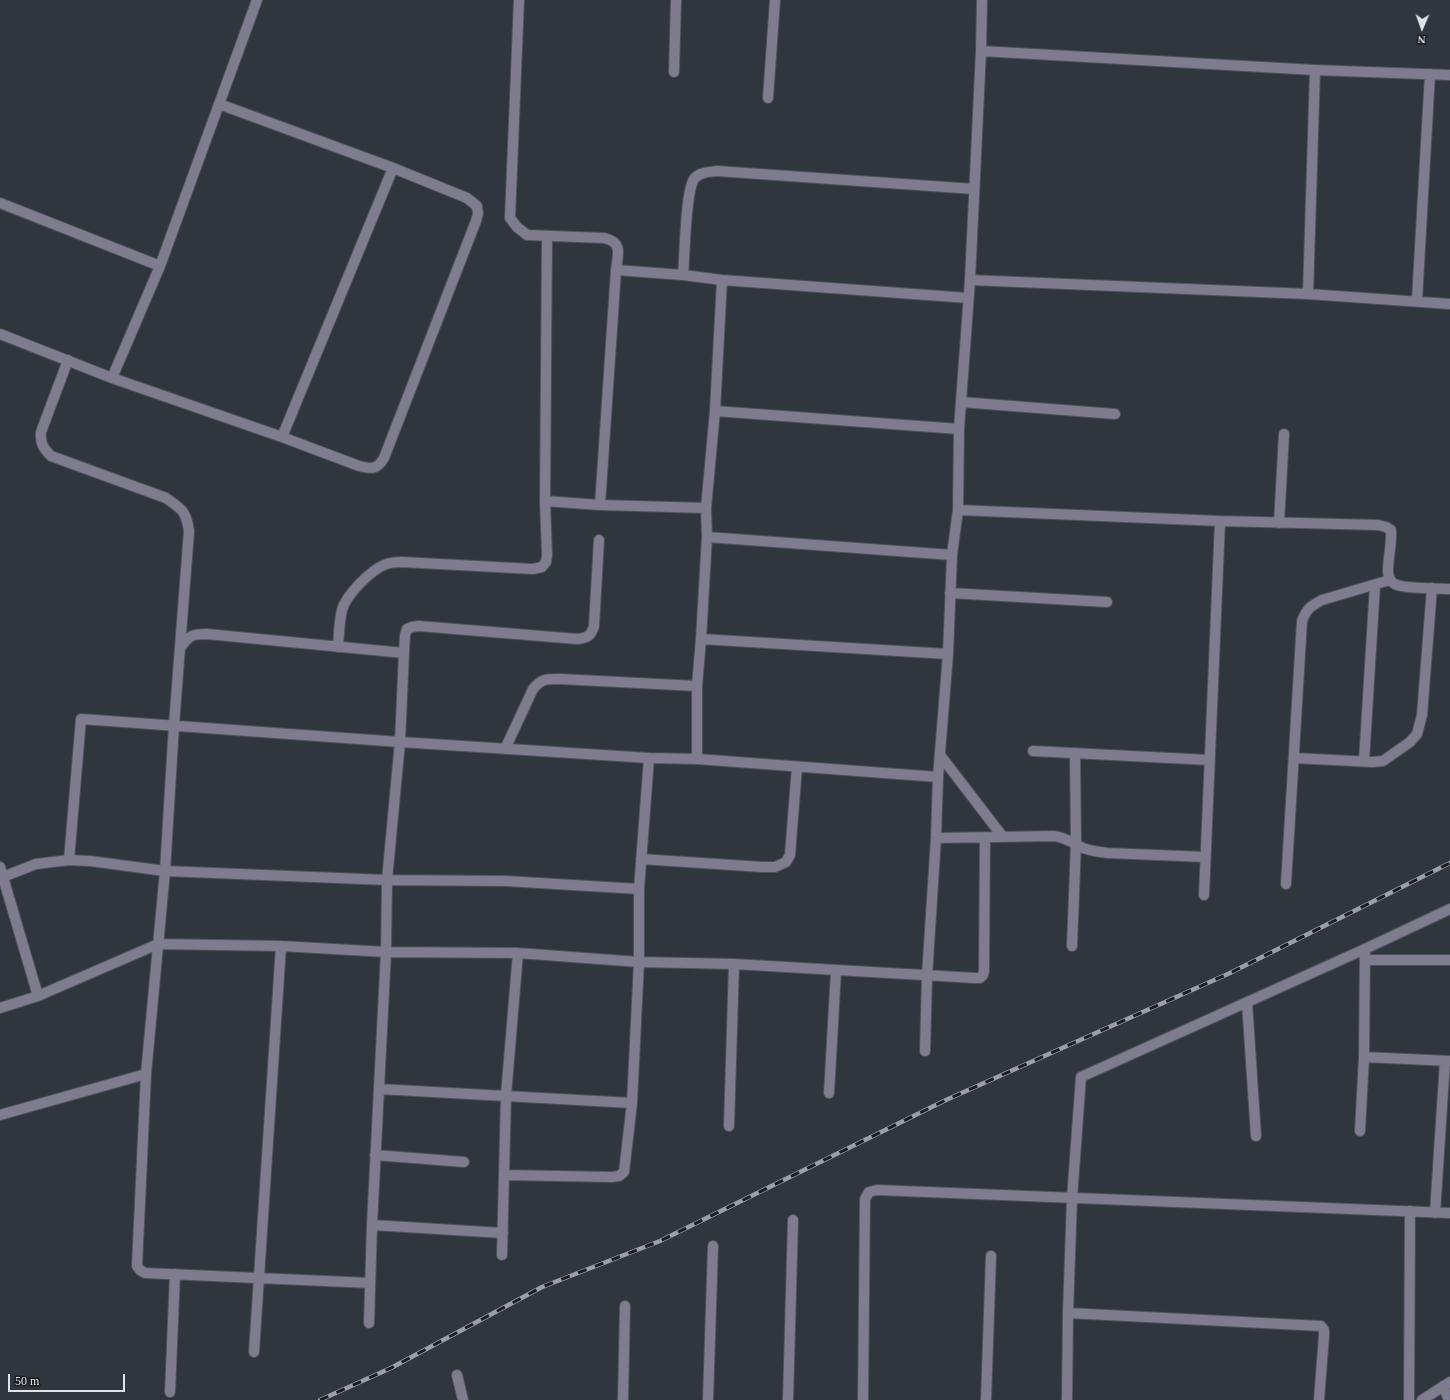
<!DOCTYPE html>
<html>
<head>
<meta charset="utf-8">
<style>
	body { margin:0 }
	#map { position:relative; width:1450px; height:1400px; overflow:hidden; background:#30363d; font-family:Georgia,serif }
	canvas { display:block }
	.north { position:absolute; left:1402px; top:8px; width:40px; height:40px; -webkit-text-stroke:3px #1b1d20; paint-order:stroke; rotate:182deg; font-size:11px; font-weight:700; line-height:16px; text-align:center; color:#e0e4e8 }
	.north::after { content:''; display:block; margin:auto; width:14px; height:18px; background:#e0e4e8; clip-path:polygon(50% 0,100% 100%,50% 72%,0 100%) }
	.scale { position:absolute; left:8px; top:1374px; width:117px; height:18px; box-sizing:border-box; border:2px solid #e0e4e8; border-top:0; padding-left:5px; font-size:12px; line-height:14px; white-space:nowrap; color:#e0e4e8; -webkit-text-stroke:3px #1b1d20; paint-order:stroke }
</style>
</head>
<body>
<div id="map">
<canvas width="1450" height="1400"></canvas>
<div class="north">N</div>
<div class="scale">50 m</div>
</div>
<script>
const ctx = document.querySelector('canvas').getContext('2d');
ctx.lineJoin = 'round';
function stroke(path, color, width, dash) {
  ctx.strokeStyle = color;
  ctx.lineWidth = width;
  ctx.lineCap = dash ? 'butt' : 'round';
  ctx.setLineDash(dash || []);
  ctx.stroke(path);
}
const minor = new Path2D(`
	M519,0L510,218L517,227L527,235L604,238C623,242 618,254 616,270L600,505
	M981,51L1315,70L1450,75
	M674,72L676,0
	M768,98L775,0
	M0,203L160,266
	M616,270L683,275L722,280L968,298
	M683,275C685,256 685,193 694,179C699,172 709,172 717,171L974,189
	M970,280L1308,294L1450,304
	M1308,294L1315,70
	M1417,300L1430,74
	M0,334L112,378L282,437L359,466C371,469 377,470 384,458L476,221L478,214L477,206L467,198L393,168L219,104
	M68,360L41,432C40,443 43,448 51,456L166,498C182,509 186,511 189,531L174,725L165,871L146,1074L137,1266L140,1270L145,1273L370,1283
	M112,378L160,266L257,0
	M961,402L1115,414
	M715,411L959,429
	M282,437L393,168
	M545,501L600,505L706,508L707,537L701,639L697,686V759
	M706,508L715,411L722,280
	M958,510L1220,521L1378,525L1386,527L1391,530C1392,544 1388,557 1388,571C1388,577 1391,583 1397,585C1410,589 1435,588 1450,589
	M1279,523L1284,434
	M707,537L952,555
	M950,593L1107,602
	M701,639L948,654
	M181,647C189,635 193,634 207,634L404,653L400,742L387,880L386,952L372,1225L369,1323
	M338,647C339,635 339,622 342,610C346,595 370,571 384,565C390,562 396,562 402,562L533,569L542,567L546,562L547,555L545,501L547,236
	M404,653L405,635L407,629L412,627L419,626L577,639C587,638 591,636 594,626L599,540
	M505,749L533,689C542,678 547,679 560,679L697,686
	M1033,751L1209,760
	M940,755L1003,837
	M1294,758L1372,762L1383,761L1410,742L1417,734L1422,715L1432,588
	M1364,761L1375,585
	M936,838L1054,836C1065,837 1073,843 1083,848C1091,851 1099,852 1108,853L1205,857
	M641,859L762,867H775L786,862L790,855L797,767
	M69,860L81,719L400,742L649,758L697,759L938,777
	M0,867L38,996
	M0,878L36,864L69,860L90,861L165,871L387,880L506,881L639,889
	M1286,884L1302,621C1307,608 1311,606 1322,600L1390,580
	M1204,895L1220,521
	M1072,946L1076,843L1075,753
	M1365,949L1364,1057L1450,1061
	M1365,960H1450
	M1247,1002L1256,1136
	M0,1008L38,996L158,944L281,946L386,952L518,953L639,962L734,964L975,978H980L983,975L984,971L985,837
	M925,1051L927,976L936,838L938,777L948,654L952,555L958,510L959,429L970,280L981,51L982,0
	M379,1089L632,1103
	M829,1093L836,971
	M0,1115L146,1074
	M729,1126L734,964
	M1360,1131L1364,1057
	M375,1155L464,1162
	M504,1175L612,1177L619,1176L624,1172L632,1103L639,962V889L649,758
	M1435,1213L1445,1061
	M372,1225L503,1233
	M502,1255L506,1095L518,953
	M1068,1313L1321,1326L1324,1330V1336L1319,1400
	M254,1352L281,946
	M457,1375L463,1400
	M1443,1386L1449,1400
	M170,1392L175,1274
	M623,1400L625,1306
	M708,1400L713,1246
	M788,1400L793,1220
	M863,1400L865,1199L869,1192L877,1190L1450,1213
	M986,1400L991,1256
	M1067,1400L1068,1313L1072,1198L1081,1077L1365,949L1450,909
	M1409,1400L1410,1211
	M1422,1400L1450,1382`);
stroke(minor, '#4c5258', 12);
stroke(minor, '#7e7c8e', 10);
const rail = new Path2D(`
	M320,1400L391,1368L542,1287L660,1241L946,1100L1230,973L1450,863`);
stroke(rail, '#9ca0a6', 4.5);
stroke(rail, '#1b1d20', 3, [9]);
</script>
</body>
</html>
